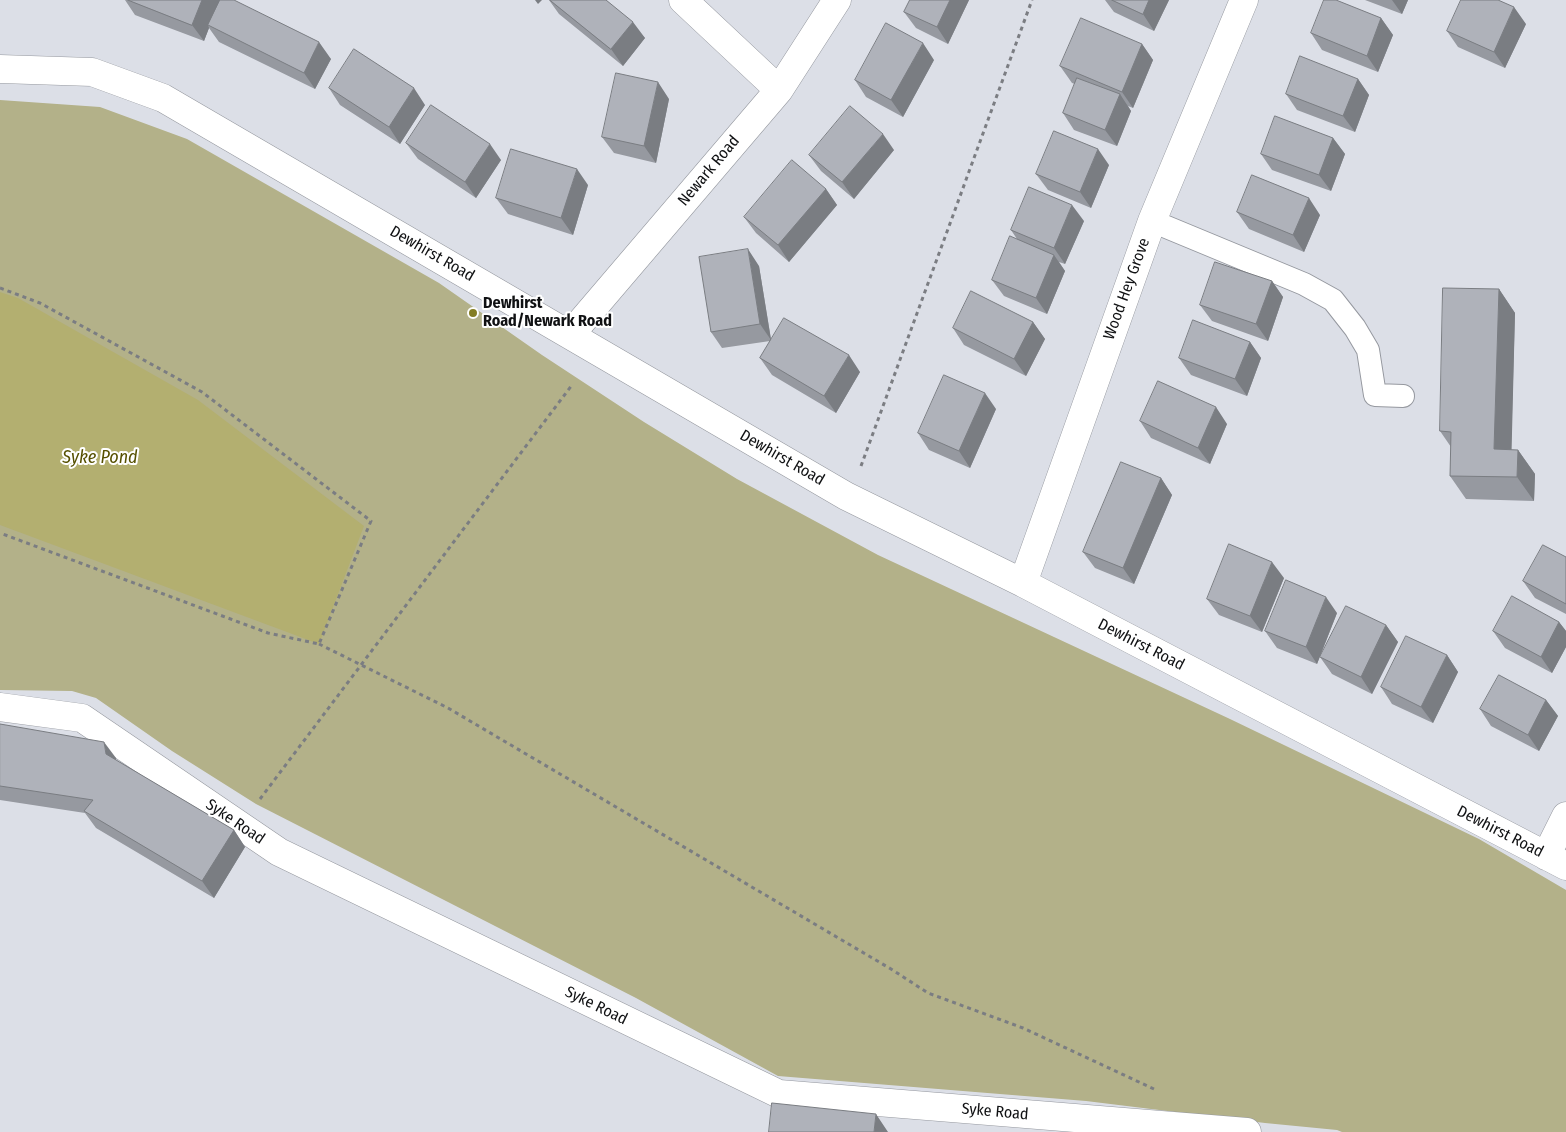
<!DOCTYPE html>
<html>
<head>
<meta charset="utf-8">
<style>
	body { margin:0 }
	canvas { display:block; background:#dcdfe7 }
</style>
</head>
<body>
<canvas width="1566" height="1132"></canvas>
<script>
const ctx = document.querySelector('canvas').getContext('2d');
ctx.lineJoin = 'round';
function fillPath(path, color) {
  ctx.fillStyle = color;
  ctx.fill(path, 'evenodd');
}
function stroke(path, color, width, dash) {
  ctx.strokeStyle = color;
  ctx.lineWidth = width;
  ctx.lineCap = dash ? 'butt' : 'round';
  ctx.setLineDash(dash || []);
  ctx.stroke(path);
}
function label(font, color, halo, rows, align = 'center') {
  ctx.font = font + ' "Fira Sans Condensed",sans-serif';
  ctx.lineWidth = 4;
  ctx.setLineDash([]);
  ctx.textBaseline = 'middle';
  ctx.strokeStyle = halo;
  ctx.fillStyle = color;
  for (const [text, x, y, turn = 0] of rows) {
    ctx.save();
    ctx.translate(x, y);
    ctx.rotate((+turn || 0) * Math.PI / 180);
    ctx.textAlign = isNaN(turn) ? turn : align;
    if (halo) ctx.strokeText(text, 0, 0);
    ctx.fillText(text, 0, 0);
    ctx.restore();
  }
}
fillPath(new Path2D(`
	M0,100L100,107L187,139L439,283L542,355L644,422L737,479L878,555L1230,719L1479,839L1566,890V1132H1342L1337,1130L1265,1123L1086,1101L778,1076L636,998L256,804L172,751L96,698L72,691L0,690Z`), '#b3b189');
fillPath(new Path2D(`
	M0,292L18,298L198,400L364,526L319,644L0,525Z`), '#b3af70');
const lane = new Path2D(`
	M1152,221L1304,284L1333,300L1355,328L1368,350L1375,395L1403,396`);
const street = new Path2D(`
	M683,0L779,90
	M0,69L92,72L163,98L846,496L1023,583L1566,866
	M570,335L779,90L837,0
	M1023,583L1152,221L1244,0
	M0,707L82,718L279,852L779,1094L1247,1132
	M1546,856L1566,816`);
stroke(lane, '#95989f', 24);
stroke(street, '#95989f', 29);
stroke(new Path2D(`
	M0,288L40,303L202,392L371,521L319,644L268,633L0,533
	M861,466L1032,0
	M319,644L448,708L891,969L928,993L1023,1028L1154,1089
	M260,799L572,385`), '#7b7d82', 3, [4, 4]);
stroke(lane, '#fff', 22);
stroke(street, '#fff', 28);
fillPath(new Path2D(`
	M125,0H220L331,59L315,89L219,42L209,28L204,41L135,15Z
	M549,0H606L645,38L623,66L559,14Z
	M910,0H969L948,44L916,28L904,12Z
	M1105,0H1169L1154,31L1114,12Z
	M1365,0H1408L1402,14Z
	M1381,18L1393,35L1378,72L1322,50L1311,33Z
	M1526,24L1505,68L1458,47L1447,31Z
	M1142,44L1153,60L1133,108L1128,106L1131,111L1117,146L1074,130L1063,113L1075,84L1072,83L1060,66Z
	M934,60L903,117L866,97L855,80Z
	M1358,79L1369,95L1355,132L1297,110L1286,94Z
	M329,88L425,105L400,144L340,105Z
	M669,99L656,163L614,153L602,137Z
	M1333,138L1345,154L1331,191L1272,170L1261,154Z
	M406,143L501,160L476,198L418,159Z
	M894,150L854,199L821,171L809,155Z
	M1109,165L1091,208L1048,190L1036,174Z
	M588,185L573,235L508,214L496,198Z
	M826,189L837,205L789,262L756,233L744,217Z
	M1237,212L1320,215L1304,252L1249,229Z
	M1084,221L1065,264L1059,262L1065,271L1047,314L1004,296L992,280L1017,239L1011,230Z
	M759,266L771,339L860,372L836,413L772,375L760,358L770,341L722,348L711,332Z
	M1272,281L1283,297L1268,341L1212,321L1200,305Z
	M1499,289L1515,313L1511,450H1518L1535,474L1534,501L1466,499L1450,476L1451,447L1440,431Z
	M1033,322L1045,339L1026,376L964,345L953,328Z
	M1250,342L1261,358L1247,396L1191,375L1179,358Z
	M996,409L970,468L929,450L918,433Z
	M1140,421L1227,424L1210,464L1151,438Z
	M1161,478L1172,495L1134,584L1095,568L1083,552Z
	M1566,557V614L1535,598L1523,581Z
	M1284,578L1262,632L1219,615L1207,599Z
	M1337,613L1317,664L1277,648L1265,631Z
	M1559,622L1566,631V647L1552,673L1505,648L1493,631Z
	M1386,625L1398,642L1372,694L1332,674L1320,657Z
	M1447,655L1458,672L1433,723L1392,704L1381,687Z
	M1546,700L1558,716L1539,751L1491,726L1480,709Z
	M0,724L116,758V760L234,830L245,847L214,898L96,828L85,813L0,800Z`), '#9699a0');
fillPath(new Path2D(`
	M202,0H220L208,25L209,28L204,41L192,25Z
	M535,0H542L538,4Z
	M950,0H969L948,44L937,27Z
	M1149,0H1169L1154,31L1143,14Z
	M1392,0H1408L1402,14Z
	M1514,7L1526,24L1505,68L1494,52Z
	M1381,18L1393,35L1378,72L1367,56Z
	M633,22L645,38L623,66L611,49Z
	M319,42L331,59L315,89L304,73Z
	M923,43L934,60L903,117L891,100Z
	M1142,44L1153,60L1133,108L1122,92Z
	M1358,79L1369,95L1355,132L1343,116Z
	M658,82L669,99L656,163L644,146Z
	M414,88L425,105L400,144L389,127Z
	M1120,94L1131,111L1117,146L1105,130Z
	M883,134L894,150L854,199L842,182Z
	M1333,138L1345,154L1331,191L1319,175Z
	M490,144L501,160L476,198L465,182Z
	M1098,149L1109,165L1091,208L1080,192Z
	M577,169L588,185L573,235L561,218Z
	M826,189L837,205L789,262L778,245Z
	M1309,198L1320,215L1304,252L1293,235Z
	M1072,205L1084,221L1065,264L1054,248Z
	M748,249L759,266L771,340L760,324Z
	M1054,255L1065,271L1047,314L1036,298Z
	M1272,281L1283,297L1268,341L1256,324Z
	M1499,289L1515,313L1511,473L1494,449Z
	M1033,322L1045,339L1026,376L1014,359Z
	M1250,342L1261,358L1247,396L1235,379Z
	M849,355L860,372L836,413L824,396Z
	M985,393L996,409L970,468L959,451Z
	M1216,407L1227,424L1210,464L1198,448Z
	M1518,450L1535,474L1534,501L1517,477Z
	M1161,478L1172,495L1134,584L1123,568Z
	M1272,562L1284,578L1262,632L1250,616Z
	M1326,597L1337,613L1317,664L1306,647Z
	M1559,622L1566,631V647L1552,673L1541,657Z
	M1386,625L1398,642L1372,694L1361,677Z
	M1447,655L1458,672L1433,723L1421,707Z
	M1546,700L1558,716L1539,751L1528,735Z
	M104,742L116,758L117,770L106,754Z
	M234,830L245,847L214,898L202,881Z
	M876,1114L888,1132H874Z`), '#7a7d82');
const building = new Path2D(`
	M128,0H202L192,25Z
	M220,0H234L319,42L304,73L208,25Z
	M550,0H606L633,22L611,49Z
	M910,0H950L937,27L904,12Z
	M1112,0H1149L1143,14Z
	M1324,0H1336L1381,18L1367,56L1311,33Z
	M1461,0H1498L1514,7L1494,52L1447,31Z
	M1081,18L1142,44L1122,92L1060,66Z
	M886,23L923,43L891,100L855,80Z
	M354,49L414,88L389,127L329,88Z
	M1300,56L1358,79L1343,116L1286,94Z
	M616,73L658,82L644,146L602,137Z
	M1077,78L1120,94L1105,130L1063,113Z
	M431,105L490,144L465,182L406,143Z
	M850,106L883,134L842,182L809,155Z
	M1275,116L1333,138L1319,175L1261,154Z
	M1054,131L1098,149L1080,192L1036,174Z
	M511,149L577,169L561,218L496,198Z
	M792,160L826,189L778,245L744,217Z
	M1252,175L1309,198L1293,235L1237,212Z
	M1029,187L1072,205L1054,248L1011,230Z
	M1010,236L1054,255L1036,298L992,280Z
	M748,249L760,324L711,332L699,257Z
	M1215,262L1272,281L1256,324L1200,305Z
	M1443,288L1499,289L1494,449L1518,450L1517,477L1450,476L1451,432L1440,431Z
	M971,291L1033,322L1014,359L953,328Z
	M784,318L849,355L824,396L760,358Z
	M1193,320L1250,342L1235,379L1179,358Z
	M944,375L985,393L959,451L918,433Z
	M1158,381L1216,407L1198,448L1140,421Z
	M1121,462L1161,478L1123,568L1083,552Z
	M1229,544L1272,562L1250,616L1207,599Z
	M1543,545L1566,557V604L1523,581Z
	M1286,580L1326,597L1306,647L1265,631Z
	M1512,596L1559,622L1541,657L1493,631Z
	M1346,606L1386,625L1361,677L1320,657Z
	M1406,636L1447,655L1421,707L1381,687Z
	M1499,675L1546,700L1528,735L1480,709Z
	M0,724L104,742L106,754L234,830L202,881L84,811L93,800L0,786Z
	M772,1103L876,1114L874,1132H769Z`);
fillPath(building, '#afb2ba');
stroke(building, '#7a7d82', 1);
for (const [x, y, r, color] of [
	[473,313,5,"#847d23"]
]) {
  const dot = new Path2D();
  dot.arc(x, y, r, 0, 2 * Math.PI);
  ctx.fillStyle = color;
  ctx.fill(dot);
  stroke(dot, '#fff', 2);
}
label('16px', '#101113', '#fff', [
	["Newark Road",709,171,-50],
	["Dewhirst Road",432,254,30],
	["Wood Hey Grove",1127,289,-70],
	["Dewhirst Road",782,458,30],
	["Dewhirst Road",1141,645,27],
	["Syke Road",235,822,34],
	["Dewhirst Road",1500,832,27],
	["Syke Road",596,1006,26],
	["Syke Road",995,1112,5]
]);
label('bold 16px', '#101113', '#fff', [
	["Dewhirst",483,304],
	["Road/Newark Road",483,322]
], 'left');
label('italic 18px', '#565000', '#fff', [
	["Syke Pond",100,458]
]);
</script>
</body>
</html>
